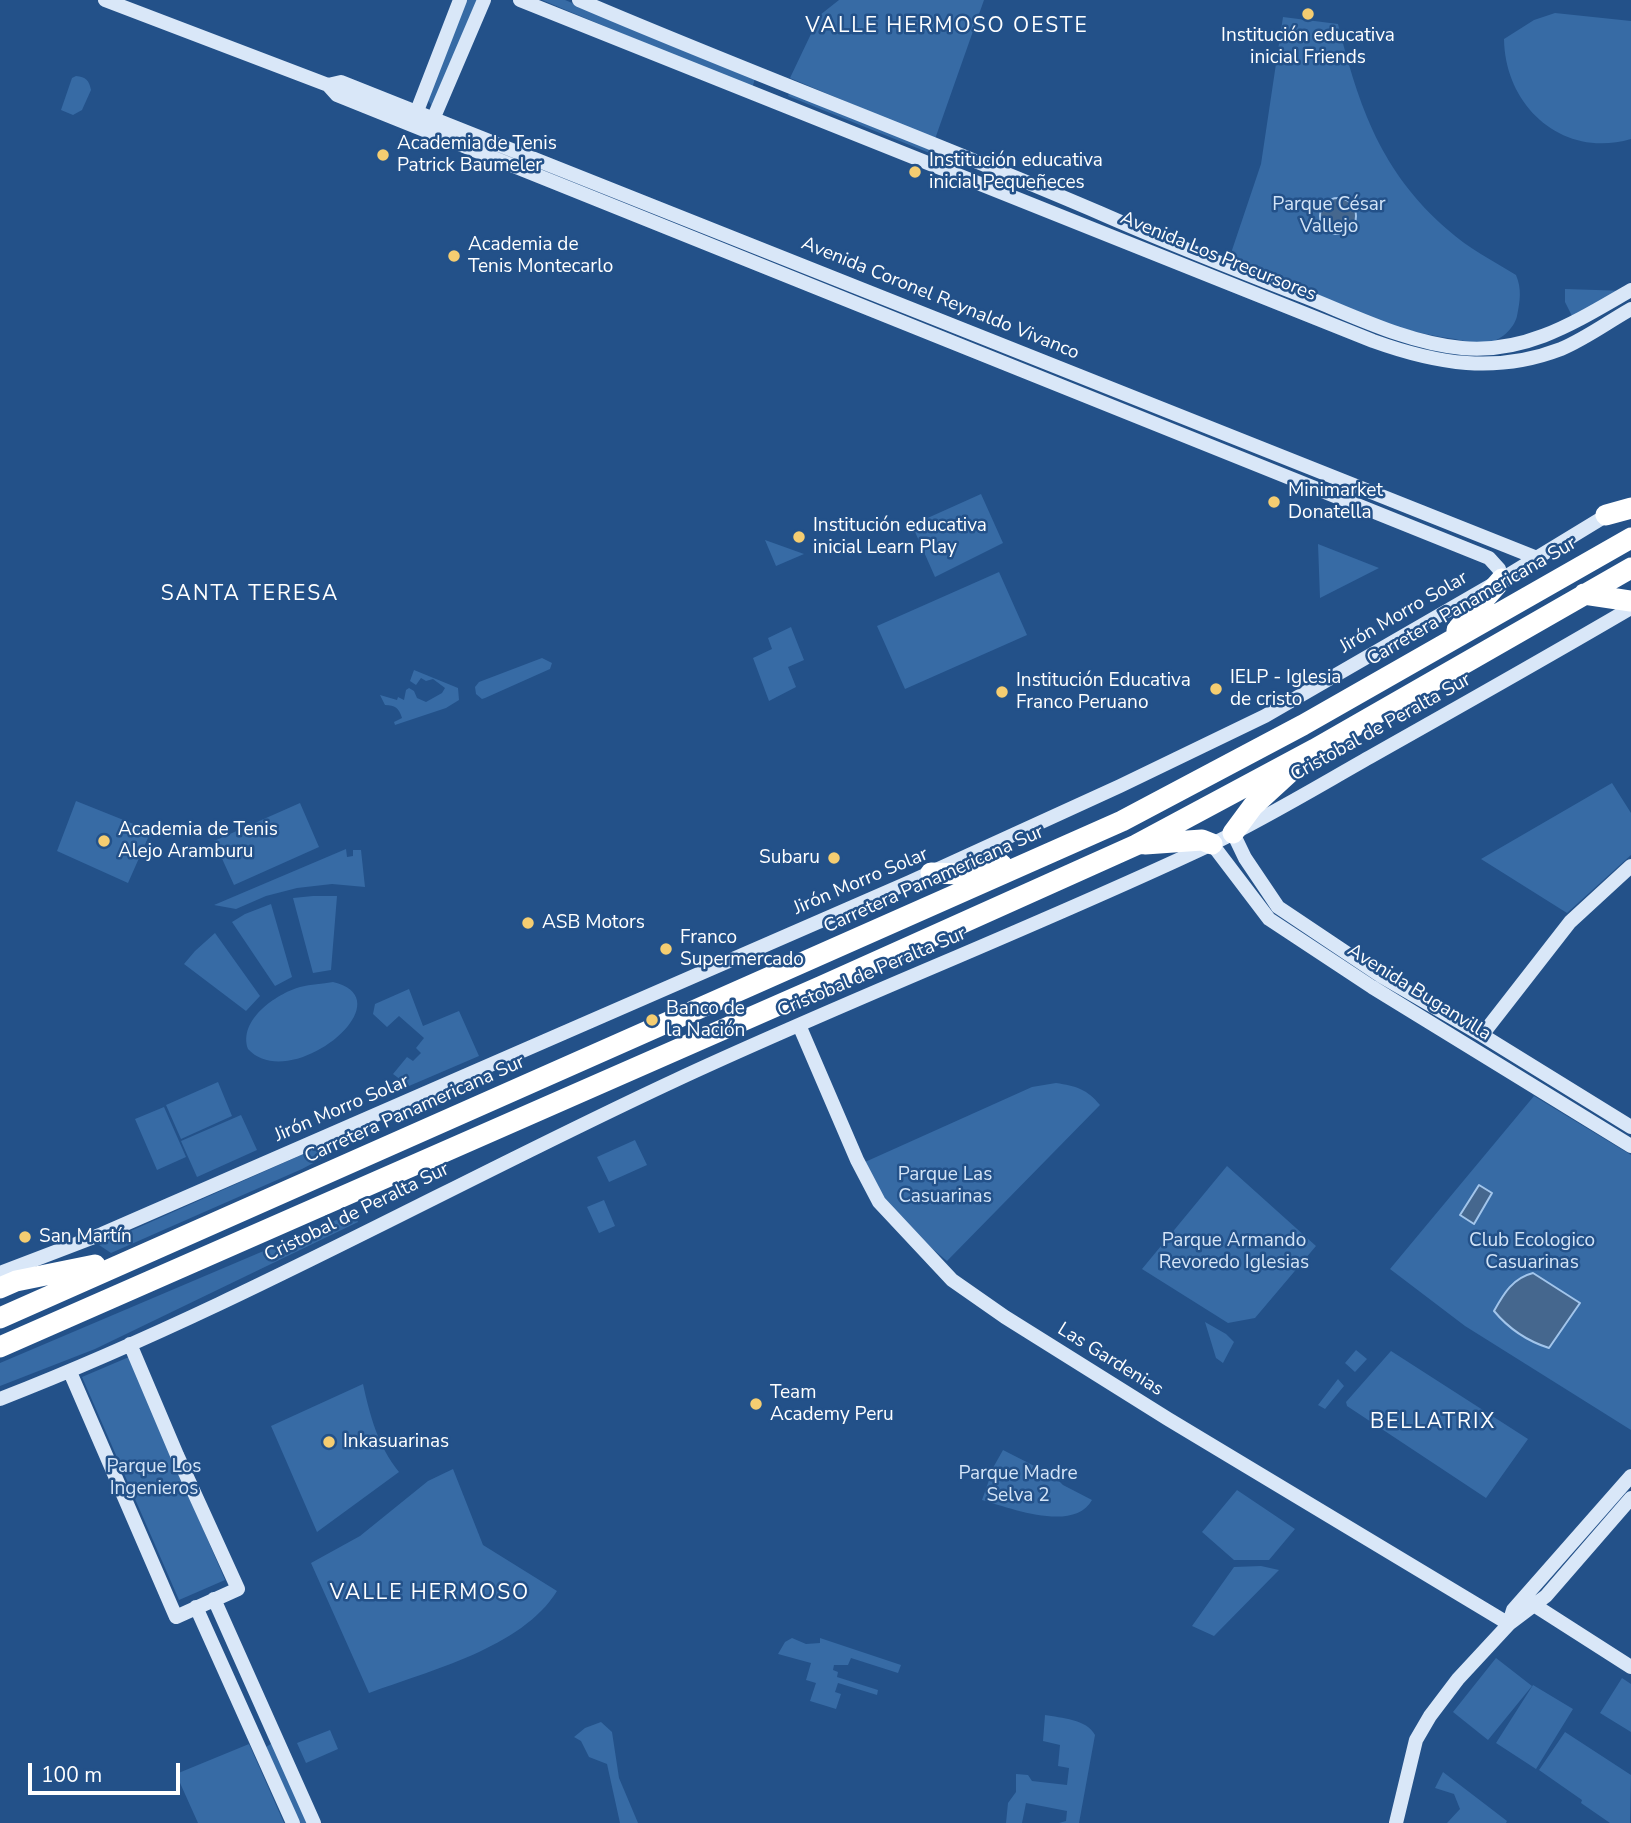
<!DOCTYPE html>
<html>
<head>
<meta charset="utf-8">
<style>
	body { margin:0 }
	#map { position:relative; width:1631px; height:1823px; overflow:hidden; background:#235189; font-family:"Nunito Sans",sans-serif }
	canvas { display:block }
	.scale { position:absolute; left:28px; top:1763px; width:152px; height:32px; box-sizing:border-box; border:4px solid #fff; border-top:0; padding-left:9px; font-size:21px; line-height:24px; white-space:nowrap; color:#fff; -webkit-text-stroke:5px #235189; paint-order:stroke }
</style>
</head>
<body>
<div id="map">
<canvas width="1631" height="1823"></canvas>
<div class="scale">100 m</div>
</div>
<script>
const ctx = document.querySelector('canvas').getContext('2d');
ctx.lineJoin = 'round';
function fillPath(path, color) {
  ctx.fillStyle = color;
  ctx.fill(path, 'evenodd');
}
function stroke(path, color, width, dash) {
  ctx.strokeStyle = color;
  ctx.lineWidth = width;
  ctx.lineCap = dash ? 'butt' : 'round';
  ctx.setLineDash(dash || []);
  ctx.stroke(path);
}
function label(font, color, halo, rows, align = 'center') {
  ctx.font = font + ' "Nunito Sans",sans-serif';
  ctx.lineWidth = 5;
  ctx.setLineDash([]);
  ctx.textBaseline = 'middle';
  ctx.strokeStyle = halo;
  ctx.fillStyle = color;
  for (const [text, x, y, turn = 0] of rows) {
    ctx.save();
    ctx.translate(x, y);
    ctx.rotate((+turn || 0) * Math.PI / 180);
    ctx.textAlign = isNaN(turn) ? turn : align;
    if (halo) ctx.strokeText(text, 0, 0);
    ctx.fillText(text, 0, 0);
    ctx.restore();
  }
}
fillPath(new Path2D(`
	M465,0H477L432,106L427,99Z
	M542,0H565L755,79L752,88Z
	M839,0H984L935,139L790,78L820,15Z
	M1555,13L1631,21V139C1563,159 1505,107 1504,39L1534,20Z
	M1283,17L1338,24C1359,107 1381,172 1448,230C1468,248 1493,261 1516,275C1522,289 1520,301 1517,316C1514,329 1500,341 1487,343C1477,344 1464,341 1455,339C1381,330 1298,291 1228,262L1261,164Z
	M76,76C86,77 89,80 91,90L82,110L73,115L61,110L72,78Z
	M790,91L933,151L932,154L788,96Z
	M1565,289L1627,291L1573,318L1565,302Z
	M981,494L1003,543L935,577L912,525Z
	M765,540L804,554L776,566Z
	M1318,544L1379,568L1320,598Z
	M999,572L1027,635L905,689L877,626Z
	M791,627L804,660L788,667L796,687L769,701L753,658L772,649L768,638Z
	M542,658L552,663L550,669L485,698L482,699L476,694L475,687L479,682Z
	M414,670L458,688L459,700L446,708L395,725L394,722L402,718C399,708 395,705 385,705L380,695L397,700L398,697L404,700L406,690L409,688L414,691L417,698L426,702L442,693L445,688L433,679L426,681L421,678L416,685L410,681Z
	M1612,783L1631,813V855L1567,913L1481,859Z
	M76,801L151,831L128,883L57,851Z
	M300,803L319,847L234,885L214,841Z
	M346,849L347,857L353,856V850H361L365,887L332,884L297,888L266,896L236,909L214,905Z
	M313,896H337L331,970L313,973L293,898Z
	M271,904L292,977L275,986L232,922L245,914Z
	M215,933L260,996L246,1011L184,964L195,951Z
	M333,982C408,1000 290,1095 248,1049C238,1020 276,994 300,987C311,984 322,984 333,982Z
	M409,989L423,1026L459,1011L479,1056L409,1086L393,1074L407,1057L413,1061L421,1053L416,1048L424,1038L399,1016L387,1027L373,1014L375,1004Z
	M218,1082L232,1116L181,1139L166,1105Z
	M1056,1083C1076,1086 1087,1089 1100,1105L947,1261L909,1229L887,1203L865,1162L1032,1087Z
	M1534,1096L1631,1155V1430L1465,1326L1390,1269Z
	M164,1107L186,1157L157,1170L135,1119Z
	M241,1115L257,1150L197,1177L181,1141Z
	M635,1140L647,1165L609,1182L597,1157Z
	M317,1148L321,1159L302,1169L111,1253L99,1245Z
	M1227,1166L1316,1246L1255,1318L1228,1323L1142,1269Z
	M604,1200L615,1226L599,1233L587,1207Z
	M353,1213L358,1222L95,1349L0,1386V1363Z
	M1205,1322L1226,1334L1234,1342L1223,1363L1216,1358Z
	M1356,1350L1367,1359L1355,1372L1345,1363Z
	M1391,1351L1528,1439L1486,1498L1347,1406L1346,1402Z
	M129,1357L225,1580L179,1600L82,1377Z
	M1338,1379L1344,1386L1325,1409L1318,1405Z
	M363,1384C370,1416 378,1446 399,1472L317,1532L271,1426Z
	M1003,1450L1054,1476L1063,1485L1092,1500C1074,1533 1010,1508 982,1500L994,1466Z
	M453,1469L483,1545L557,1591C522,1648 428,1671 369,1693L311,1563L360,1536L428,1481Z
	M1237,1490L1295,1529L1269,1560H1234L1202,1532Z
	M1261,1566L1279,1570L1214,1636L1192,1626L1234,1567Z
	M792,1638L806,1644L820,1643V1638L901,1665L898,1673L851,1658L848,1665H834L833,1670L838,1672L837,1677L878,1690L877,1695L838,1683L835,1692L841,1694L836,1709L810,1701L816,1683L806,1680L811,1663L778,1654L785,1642Z
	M1496,1658L1532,1686L1488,1740L1453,1712Z
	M1622,1678L1631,1684V1732L1600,1713Z
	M1533,1685L1573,1709L1536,1769L1496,1743Z
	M1045,1715C1061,1718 1087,1719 1095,1735L1079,1823H1059L1066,1821L1067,1811L1026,1803L1022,1823H1006L1008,1803L1016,1792V1774L1028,1775L1032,1781L1067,1785L1069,1768L1058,1766L1060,1745L1043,1741Z
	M601,1722L612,1732L619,1778L638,1823H620L607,1764L589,1757L581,1741L574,1737L585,1728Z
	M330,1730L338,1749L306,1763L297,1743Z
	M1565,1732L1631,1775L1630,1823H1610L1581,1803L1582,1800L1539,1770Z
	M274,1742L309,1823H300L266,1747Z
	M249,1744L284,1823H198L176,1774Z
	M1443,1772L1507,1821L1506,1823H1447L1460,1809L1454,1794L1435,1788Z`), '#376ba5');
const water = new Path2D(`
	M1320 216a18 18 0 1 1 36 0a18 18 0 1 1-36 0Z
	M1479,1185L1492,1193L1474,1224L1460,1215Z
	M1533,1273L1580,1303L1549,1348C1527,1341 1509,1329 1494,1311C1504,1293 1513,1278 1533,1273Z`);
fillPath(water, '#45678e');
stroke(water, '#a2c5eb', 2);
stroke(new Path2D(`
	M105,0L328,85L337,95L1489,558L1499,569L1502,579
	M520,0C804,115 1090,225 1373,341C1437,364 1496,374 1561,349C1585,339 1608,322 1631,309
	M579,0C752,74 928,139 1100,213C1168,243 1237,270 1306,297C1356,317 1408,343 1462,348C1527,354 1577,321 1631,290
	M328,85L341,82L1537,558
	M421,119L417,111L460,0
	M431,124L484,0
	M1233,833L1245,858L1278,907L1381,976L1482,1035L1631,1127
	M1212,844L1269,919L1372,987L1631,1146
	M799,1025L857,1160L879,1202L952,1280L1005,1317L1168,1419L1509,1624
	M1482,1035L1570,922L1631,866
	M0,1273L102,1234L910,882L1120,786L1265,716L1502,579L1612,512
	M70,1372L176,1617L238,1589L177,1455L130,1344
	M0,1399C232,1309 450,1185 676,1080C852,998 1034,928 1210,845C1264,819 1317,787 1370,757C1457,708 1544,659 1631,608
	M214,1599L314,1823
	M1534,1605L1631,1667
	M196,1607L293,1823
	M1509,1623L1513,1610L1631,1476
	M1396,1823L1416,1740L1430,1716L1458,1679L1509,1624L1546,1596L1631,1498`), '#d9e7f8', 14);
stroke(new Path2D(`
	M1606,515L1631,508
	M1584,594L1631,601
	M1457,630L1502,579
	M1233,833L1253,806L1289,773
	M1145,844L1202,840L1212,844
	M931,873L963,874L1001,864
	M0,1288L16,1281L95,1265
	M0,1318L1122,821L1303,725L1631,538
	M0,1347L822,986L1136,845L1315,749L1631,568`), '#fff', 21);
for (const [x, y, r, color] of [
	[1308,14,7,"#f5cd71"],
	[383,155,7,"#f5cd71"],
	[915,172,7,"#f5cd71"],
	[454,256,7,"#f5cd71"],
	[1274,502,7,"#f5cd71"],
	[799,537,7,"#f5cd71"],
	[1216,689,7,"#f5cd71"],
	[1002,692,7,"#f5cd71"],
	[104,841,7,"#f5cd71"],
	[834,858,7,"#f5cd71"],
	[528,923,7,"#f5cd71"],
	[666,949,7,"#f5cd71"],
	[652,1020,7,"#f5cd71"],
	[25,1237,7,"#f5cd71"],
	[756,1404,7,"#f5cd71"],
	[329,1442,7,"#f5cd71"]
]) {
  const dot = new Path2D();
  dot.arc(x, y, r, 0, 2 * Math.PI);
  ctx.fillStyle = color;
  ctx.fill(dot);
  stroke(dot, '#235189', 2.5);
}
label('19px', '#fff', '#235189', [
	["Institución educativa",1308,36,"center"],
	["inicial Friends",1308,58,"center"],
	["Academia de Tenis",397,144],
	["Patrick Baumeler",397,166],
	["Institución educativa",929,161],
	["inicial Pequeñeces",929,183],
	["Academia de",468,245],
	["Tenis Montecarlo",468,267],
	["Minimarket",1288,491],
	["Donatella",1288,513],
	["Institución educativa",813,526],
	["inicial Learn Play",813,548],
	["IELP - Iglesia",1230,678],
	["de cristo",1230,700],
	["Institución Educativa",1016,681],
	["Franco Peruano",1016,703],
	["Academia de Tenis",118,830],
	["Alejo Aramburu",118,852],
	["Subaru",820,858,"right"],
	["ASB Motors",542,923],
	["Franco",680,938],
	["Supermercado",680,960],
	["Banco de",666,1009],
	["la Nación",666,1031],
	["San Martín",39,1237],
	["Team",770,1393],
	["Academy Peru",770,1415],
	["Inkasuarinas",343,1442]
], 'left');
label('19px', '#d3e4f7', '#235189', [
	["Parque César",1329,205],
	["Vallejo",1329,227],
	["Parque Las",945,1175],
	["Casuarinas",945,1197],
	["Parque Armando",1234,1241],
	["Revoredo Iglesias",1234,1263],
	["Club Ecologico",1532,1241],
	["Casuarinas",1532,1263],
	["Parque Los",154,1467],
	["Ingenieros",154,1489],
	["Parque Madre",1018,1474],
	["Selva 2",1018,1496]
]);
label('19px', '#fff', '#235189', [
	["Avenida Los Precursores",1218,257,22],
	["Avenida Coronel Reynaldo Vivanco",940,299,22],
	["Carretera Panamericana Sur",1472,602,-30],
	["Jirón Morro Solar",1404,613,-30],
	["Cristobal de Peralta Sur",1381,728,-29],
	["Carretera Panamericana Sur",934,880,-24],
	["Jirón Morro Solar",861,882,-23],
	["Cristobal de Peralta Sur",872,973,-23],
	["Avenida Buganvilla",1419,993,32],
	["Jirón Morro Solar",342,1109,-23],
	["Carretera Panamericana Sur",415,1110,-24],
	["Cristobal de Peralta Sur",357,1213,-26],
	["Las Gardenias",1110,1360,32]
]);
ctx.letterSpacing = '2px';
label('21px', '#fff', '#235189', [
	["VALLE HERMOSO OESTE",947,27],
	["SANTA TERESA",250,595],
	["BELLATRIX",1433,1423],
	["VALLE HERMOSO",430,1594]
]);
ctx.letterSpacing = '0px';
</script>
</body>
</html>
